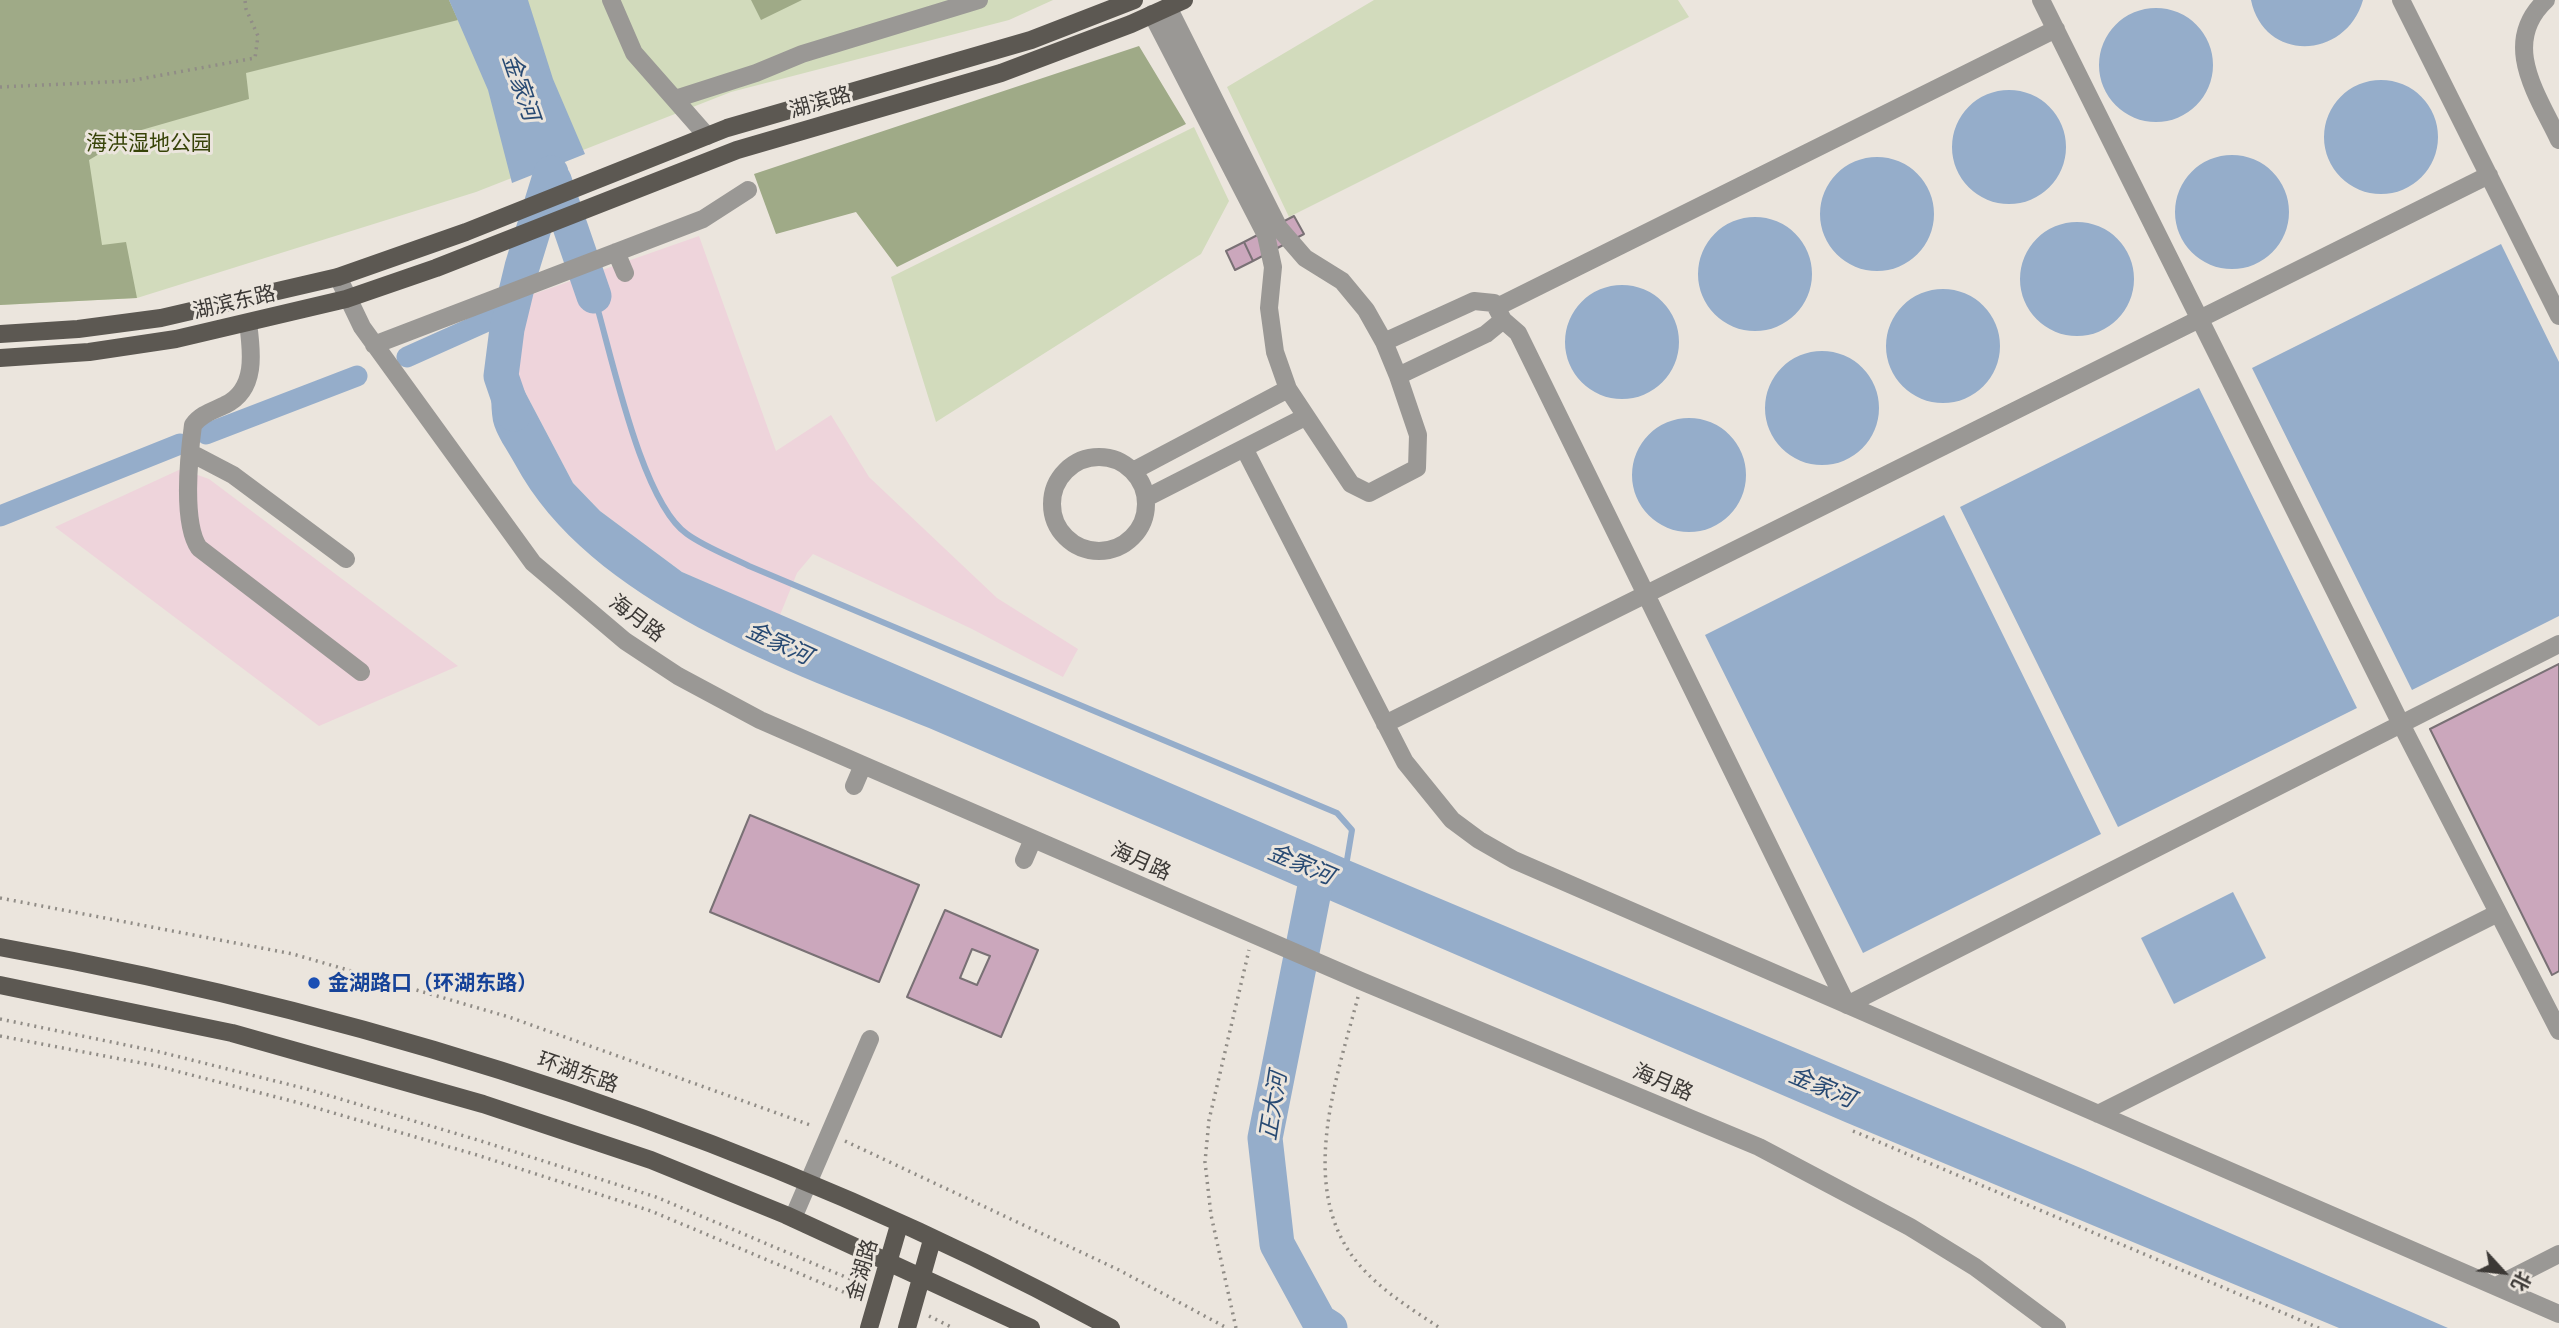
<!DOCTYPE html>
<html>
<head>
<meta charset="utf-8">
<style>
	body { margin:0 }
	#map { position:relative; width:2559px; height:1328px; overflow:hidden; background:#ebe5dd; font-family:Barlow,"Noto Sans SC",sans-serif }
	canvas { display:block }
	.north { position:absolute; left:2468px; top:1237px; width:70px; height:70px; -webkit-text-stroke:5px #ebe5dd; paint-order:stroke; rotate:117deg; font-size:19px; font-weight:700; line-height:28px; text-align:center; color:#3c3936 }
	.north::after { content:''; display:block; margin:auto; width:24px; height:32px; background:#3c3936; clip-path:polygon(50% 0,100% 100%,50% 72%,0 100%) }
</style>
</head>
<body>
<div id="map">
<canvas width="2559" height="1328"></canvas>
<div class="north">北</div>
</div>
<script>
const ctx = document.querySelector('canvas').getContext('2d');
ctx.lineJoin = 'round';
function fillPath(path, color) {
  ctx.fillStyle = color;
  ctx.fill(path, 'evenodd');
}
function stroke(path, color, width, dash) {
  ctx.strokeStyle = color;
  ctx.lineWidth = width;
  ctx.lineCap = dash ? 'butt' : 'round';
  ctx.setLineDash(dash || []);
  ctx.stroke(path);
}
function label(font, color, halo, rows, align = 'center') {
  ctx.font = font + ' Barlow,"Noto Sans SC",sans-serif';
  ctx.lineWidth = 6;
  ctx.setLineDash([]);
  ctx.textBaseline = 'middle';
  ctx.strokeStyle = halo;
  ctx.fillStyle = color;
  for (const [text, x, y, turn = 0] of rows) {
    ctx.save();
    ctx.translate(x, y);
    ctx.rotate((+turn || 0) * Math.PI / 180);
    ctx.textAlign = isNaN(turn) ? turn : align;
    if (halo) ctx.strokeText(text, 0, 0);
    ctx.fillText(text, 0, 0);
    ctx.restore();
  }
}
fillPath(new Path2D(`
	M699,236L776,451L831,415L869,477L997,598L1078,649L1063,677L972,629L813,554L797,573L780,615L682,572L600,511L573,483L515,373L520,323L501,331L491,309Z
	M181,469L209,479L458,666L319,726L55,527Z`), '#eed4db');
fillPath(new Path2D(`
	M0,0H1053L1009,20L731,92L476,192L137,298L0,305Z
	M1374,0H1678L1689,17L1289,217L1227,87Z
	M1194,127L1229,201L1201,254L936,422L891,277Z`), '#d2dbbc');
fillPath(new Path2D(`
	M0,0H449L458,20L246,73L249,99L138,131L89,160L102,245L126,242L137,298L0,305Z
	M751,0H802L761,20Z
	M1139,46L1186,124L897,267L856,212L776,234L754,174Z`), '#9faa87');
fillPath(new Path2D(`
	M449,0H528L553,79L585,154L512,183L488,90Z
	M2251,0H2363C2346,60 2264,63 2251,0Z
	M2099 65a57 57 0 1 1 114 0a57 57 0 1 1-114 0Z
	M2324 137a57 57 0 1 1 114 0a57 57 0 1 1-114 0Z
	M1952 147a57 57 0 1 1 114 0a57 57 0 1 1-114 0Z
	M2175 212a57 57 0 1 1 114 0a57 57 0 1 1-114 0Z
	M1820 214a57 57 0 1 1 114 0a57 57 0 1 1-114 0Z
	M1698 274a57 57 0 1 1 114 0a57 57 0 1 1-114 0Z
	M2020 279a57 57 0 1 1 114 0a57 57 0 1 1-114 0Z
	M2501,244L2559,362V616L2412,690L2252,368Z
	M1565 342a57 57 0 1 1 114 0a57 57 0 1 1-114 0Z
	M1886 346a57 57 0 1 1 114 0a57 57 0 1 1-114 0Z
	M1765 408a57 57 0 1 1 114 0a57 57 0 1 1-114 0Z
	M491,368L515,373L573,483L600,511L682,572L1353,862L2083,1169L2448,1328H2339L1845,1122L929,728C791,672 589,603 515,464C508,451 496,435 493,421C490,404 492,385 491,368Z
	M2199,388L2357,708L2118,827L1960,507Z
	M1632 475a57 57 0 1 1 114 0a57 57 0 1 1-114 0Z
	M1944,515L2101,834L1863,953L1705,635Z
	M2233,892L2266,958L2174,1004L2141,938Z`), '#95adca');
stroke(new Path2D(`
	M594,296C611,352 641,502 687,534C705,547 729,556 749,566L1337,813L1352,830L1346,866`), '#95adca', 6);
stroke(new Path2D(`
	M407,357L512,310
	M206,434L357,376
	M0,516L180,444`), '#95adca', 21);
stroke(new Path2D(`
	M554,180L594,296
	M514,414L501,376L507,329L522,267L551,173
	M1318,871L1265,1138L1277,1244L1319,1321L1330,1328`), '#95adca', 35);
const building = new Path2D(`
	M1294,216L1304,234L1253,261L1244,242Z
	M1244,242L1253,261L1235,270L1226,251Z
	M2559,664V971L2552,975L2430,729Z
	M750,815L919,885L879,982L710,912Z
	M945,910L1038,950L1001,1037L907,997ZM972,949L990,956L977,985L960,978Z`);
fillPath(building, '#cba7bc');
stroke(building, '#797175', 2);
stroke(new Path2D(`
	M0,87L129,81L255,58L258,36L246,9L245,0
	M0,898L293,954L509,1017L813,1126
	M1358,997C1336,1081 1294,1195 1363,1269C1385,1293 1413,1310 1440,1328
	M0,1019L160,1052L307,1089L481,1141L656,1197L862,1284
	M0,1036L157,1066L303,1104L477,1155L651,1211L860,1299
	M1853,1131L2319,1328
	M845,1141L1119,1270L1227,1328
	M929,1316L953,1328
	M1236,1328L1211,1215L1205,1162L1209,1120L1249,950`), '#908c86', 3.5, [2, 5]);
stroke(new Path2D(`
	M611,0L634,53L707,136
	M2041,0L2401,724L2559,1031
	M2401,0L2559,316
	M2546,0C2500,43 2537,94 2559,140
	M1168,7L1279,228L1305,258L1342,281L1366,310L1384,342L1474,301L1494,303L1503,320L1486,334L1398,376L1418,435L1417,468L1369,493L1351,484L1288,389
	M675,99L756,73L802,54L979,0
	M616,252L625,273
	M338,277L362,327L533,563L625,641L678,676L760,720L863,765L1361,981L1759,1147L1910,1227L1975,1267L2057,1328
	M1497,307L2056,29
	M1503,320L1518,333L1847,1005L2559,644
	M248,323C252,352 257,390 225,405C213,411 201,414 193,425C189,455 182,523 199,548L361,672
	M1384,342L1398,376
	M374,345L703,219L748,190
	M1244,448L1405,762L1452,820L1479,840L1514,860L2559,1314
	M191,453L233,475L346,559
	M1052 504a47 47 0 1 1 94 0a47 47 0 1 1-94 0Z
	M1133,471L1288,389L1275,352L1269,308L1273,267L1266,235L1152,14
	M1146,498L1305,417
	M1385,724L2489,175
	M854,786L863,765
	M1024,860L1033,839
	M2098,1114L2498,913
	M793,1218L870,1039
	M2496,1286L2559,1254`), '#9a9895', 18);
stroke(new Path2D(`
	M0,334L78,329L161,318L338,277L466,232L727,128L1031,40L1134,0
	M0,358L89,352L176,339L346,299L436,268L737,150L1001,73L1131,24L1184,0
	M0,947C383,1016 769,1141 1111,1328
	M0,985L232,1033L483,1104L651,1160L786,1215L1031,1328
	M869,1328L899,1225
	M907,1328L932,1240`), '#5c5852', 18);
for (const [x, y, r, color] of [
	[314,983,7,"#1a4fb4"]
]) {
  const dot = new Path2D();
  dot.arc(x, y, r, 0, 2 * Math.PI);
  ctx.fillStyle = color;
  ctx.fill(dot);
  stroke(dot, '#ebe5dd', 2.5);
}
label('21px', '#3c3936', '#ebe5dd', [
	["湖滨路",820,102,-16],
	["湖滨东路",234,302,-13],
	["海月路",637,618,37],
	["海月路",1141,861,24],
	["环湖东路",578,1072,19],
	["海月路",1663,1082,23],
	["金湖路",862,1270,-74]
]);
label('21px', '#374308', '#ebe5dd', [
	["海洪湿地公园",149,143]
]);
label('bold 21px', '#164399', '#ebe5dd', [
	["金湖路口（环湖东路）",328,983]
], 'left');
label('italic 23px', '#284a73', '#ebe5dd', [
	["金家河",521,87,71],
	["金家河",779,643,25],
	["金家河",1301,864,23],
	["金家河",1822,1087,23],
	["正大河",1273,1106,-81]
]);
</script>
</body>
</html>
